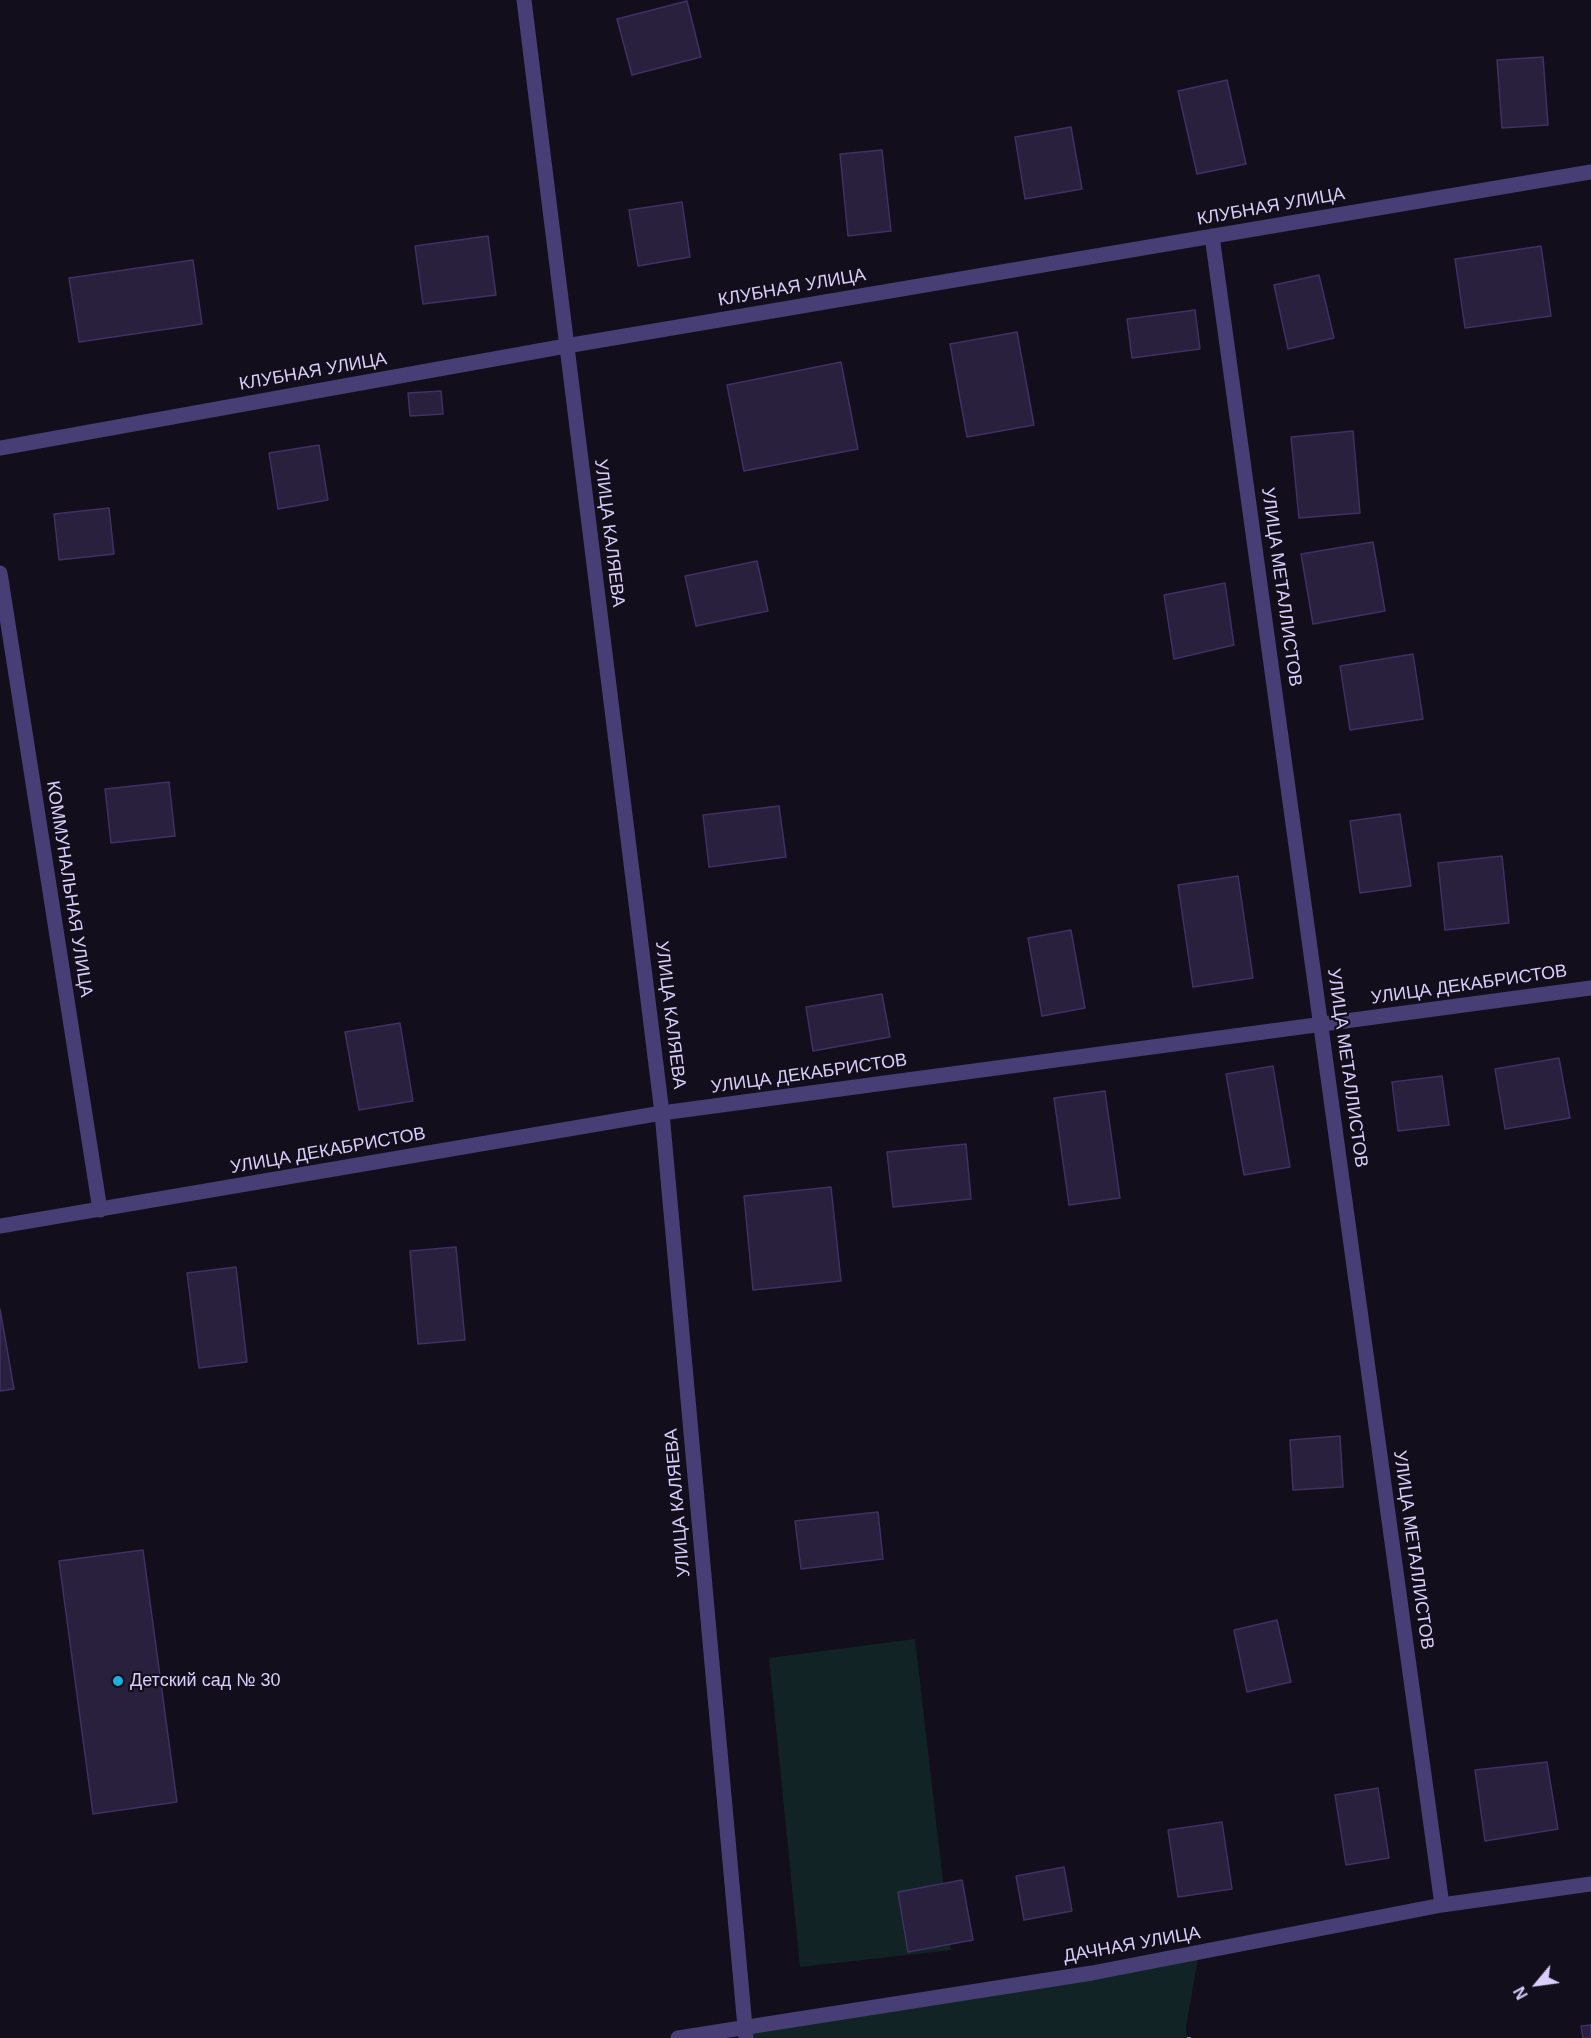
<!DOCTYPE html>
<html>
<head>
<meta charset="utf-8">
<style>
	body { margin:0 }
	#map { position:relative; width:1591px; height:2038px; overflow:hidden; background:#120e1c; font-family:Arial,sans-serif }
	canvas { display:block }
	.north { position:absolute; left:1507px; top:1954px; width:60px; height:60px; -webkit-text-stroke:4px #120e1c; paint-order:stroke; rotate:241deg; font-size:16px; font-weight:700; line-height:24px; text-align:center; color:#d8cef9 }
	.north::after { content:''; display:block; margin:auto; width:21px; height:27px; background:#d8cef9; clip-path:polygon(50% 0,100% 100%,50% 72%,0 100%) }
</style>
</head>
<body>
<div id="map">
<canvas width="1591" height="2038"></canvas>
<div class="north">N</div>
</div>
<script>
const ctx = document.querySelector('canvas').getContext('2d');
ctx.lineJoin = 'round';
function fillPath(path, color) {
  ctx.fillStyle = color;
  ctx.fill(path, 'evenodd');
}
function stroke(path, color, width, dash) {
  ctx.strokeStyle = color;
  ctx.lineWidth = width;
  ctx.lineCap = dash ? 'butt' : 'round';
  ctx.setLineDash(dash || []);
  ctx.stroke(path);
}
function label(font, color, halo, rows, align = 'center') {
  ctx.font = font + ' Arial,sans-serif';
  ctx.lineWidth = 4.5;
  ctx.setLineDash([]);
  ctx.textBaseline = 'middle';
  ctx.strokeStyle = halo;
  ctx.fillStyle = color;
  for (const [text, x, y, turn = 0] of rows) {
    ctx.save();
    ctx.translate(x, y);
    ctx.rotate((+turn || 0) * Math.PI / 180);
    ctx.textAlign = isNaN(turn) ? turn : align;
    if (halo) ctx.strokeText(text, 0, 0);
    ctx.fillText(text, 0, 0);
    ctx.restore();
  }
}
fillPath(new Path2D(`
	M915,1639L951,1950L800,1967L769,1658Z
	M1199,1953L1186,2027L1187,2038H746V2029Z`), '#112325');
const building = new Path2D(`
	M687,1L701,57L632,75L617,19Z
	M1543,57L1548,125L1502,128L1497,60Z
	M1227,80L1246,164L1197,174L1178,91Z
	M1071,127L1082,189L1025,199L1015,137Z
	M882,150L891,231L848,236L840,154Z
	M682,202L690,257L638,266L629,210Z
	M488,236L496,295L423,304L415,246Z
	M1541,246L1551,316L1465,328L1455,259Z
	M193,260L202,324L79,342L69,278Z
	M1319,275L1334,338L1288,349L1274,285Z
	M1195,310L1200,349L1132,358L1127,319Z
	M1017,332L1034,425L967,437L950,344Z
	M841,362L858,449L744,471L727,385Z
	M441,391L443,414L410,416L408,393Z
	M1353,431L1360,513L1299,518L1291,437Z
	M319,445L328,500L278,509L269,453Z
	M109,508L114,554L59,560L54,514Z
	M1373,542L1385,611L1313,624L1301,554Z
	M757,561L768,611L696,626L685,576Z
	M1225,583L1234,645L1174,659L1164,595Z
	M1413,654L1423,719L1350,730L1340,666Z
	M169,782L175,836L111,843L105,789Z
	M779,806L786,857L709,867L703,815Z
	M1400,814L1411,886L1360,893L1350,821Z
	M1502,856L1509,923L1445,930L1438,863Z
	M1238,876L1253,978L1193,987L1178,885Z
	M1071,930L1085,1008L1042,1016L1028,938Z
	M882,994L890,1037L813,1051L806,1007Z
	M400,1023L413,1101L359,1110L345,1032Z
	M1559,1058L1570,1118L1505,1129L1495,1069Z
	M1273,1066L1290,1167L1244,1175L1226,1074Z
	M1442,1076L1449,1125L1398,1131L1392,1082Z
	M1105,1091L1120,1198L1069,1205L1054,1098Z
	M966,1144L971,1199L893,1207L887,1152Z
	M831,1187L841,1281L753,1290L744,1196Z
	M456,1247L465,1340L418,1344L410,1251Z
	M236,1267L247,1362L199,1368L187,1273Z
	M0,1309L14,1389L0,1391Z
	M1340,1436L1343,1487L1293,1490L1290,1440Z
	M878,1512L883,1559L801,1569L795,1521Z
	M143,1550L177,1802L93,1814L59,1561Z
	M1277,1620L1291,1682L1247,1692L1234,1630Z
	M1547,1762L1558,1829L1485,1841L1475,1770Z
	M1378,1788L1389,1858L1346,1865L1335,1795Z
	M1222,1822L1232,1889L1178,1897L1168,1830Z
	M1064,1867L1072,1911L1024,1920L1016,1876Z
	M962,1880L973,1940L908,1952L898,1892Z
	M1591,2025V2038H1583L1581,2026Z`);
fillPath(building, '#29203e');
stroke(building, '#403064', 1.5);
stroke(new Path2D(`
	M1189,2038V2037`), '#3a9ca1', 4, [3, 4.5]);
stroke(new Path2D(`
	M524,0L662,1113L746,2038
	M1212,236L1442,1905
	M0,448L566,346L1591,172
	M0,573L100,1210
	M0,1226L662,1113L1591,988
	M678,2038L1092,1973L1442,1905L1591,1884`), '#463e75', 15);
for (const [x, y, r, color] of [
	[118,1681,6,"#1ab1da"]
]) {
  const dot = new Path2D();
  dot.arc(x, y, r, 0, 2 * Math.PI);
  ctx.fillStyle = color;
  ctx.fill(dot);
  stroke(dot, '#120e1c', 2);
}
label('18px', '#d8cef9', '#120e1c', [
	["КЛУБНАЯ УЛИЦА",1271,207,-10],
	["КЛУБНАЯ УЛИЦА",792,288,-10],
	["КЛУБНАЯ УЛИЦА",313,372,-10],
	["УЛИЦА КАЛЯЕВА",609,533,83],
	["УЛИЦА МЕТАЛЛИСТОВ",1281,587,82],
	["КОММУНАЛЬНАЯ УЛИЦА",69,889,81],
	["УЛИЦА ДЕКАБРИСТОВ",1469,985,-8],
	["УЛИЦА КАЛЯЕВА",670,1015,83],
	["УЛИЦА МЕТАЛЛИСТОВ",1347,1068,82],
	["УЛИЦА ДЕКАБРИСТОВ",809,1074,-8],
	["УЛИЦА ДЕКАБРИСТОВ",328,1151,-10],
	["УЛИЦА КАЛЯЕВА",678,1503,-95],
	["УЛИЦА МЕТАЛЛИСТОВ",1413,1550,82],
	["ДАЧНАЯ УЛИЦА",1132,1945,-10]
]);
label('18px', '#d8cef9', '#120e1c', [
	["Детский сад № 30",130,1681]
], 'left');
</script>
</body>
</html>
